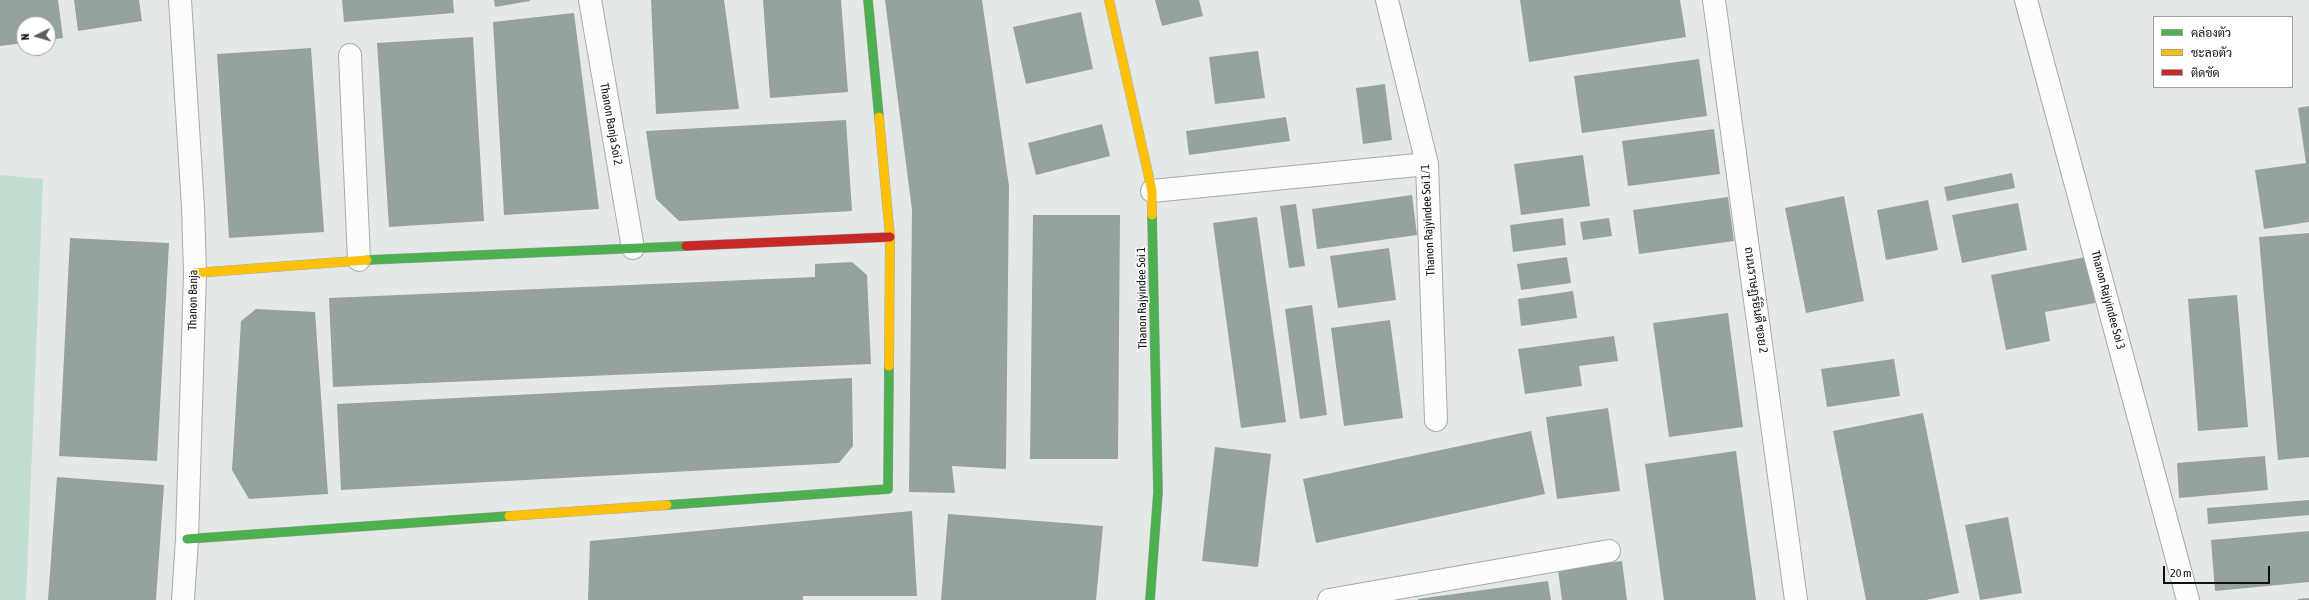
<!DOCTYPE html>
<html>
<head>
<meta charset="utf-8">
<style>
	body { margin:0 }
	#map { position:relative; width:2309px; height:600px; overflow:hidden; background:#e4e9e7; font-family:"Asap Condensed",Sarabun,sans-serif }
	canvas { display:block }
	.legend { position:absolute; left:2153px; top:16px; width:140px; height:72px; box-sizing:border-box; background:#fff; border:1px solid #9fa09f; margin:0; padding:5px 7px; list-style:none; font-size:12px; color:#0e1110 }
	.legend li { display:flex; align-items:center; gap:8px; height:20px }
	.legend b { width:20px; border:1px solid #9fa09f }
	.north { position:absolute; left:16px; top:16px; width:40px; height:40px; box-sizing:border-box; background:#fff; border:1px solid #9fa09f; border-radius:50%; rotate:265deg; font-size:11px; font-weight:700; line-height:16px; text-align:center; color:#0e1110 }
	.north::after { content:''; display:block; margin:auto; width:14px; height:18px; background:#595d5b; clip-path:polygon(50% 0,100% 100%,50% 72%,0 100%) }
	.scale { position:absolute; left:2163px; top:566px; width:107px; height:18px; box-sizing:border-box; border:2px solid #0e1110; border-top:0; padding-left:5px; font-size:12px; line-height:14px; white-space:nowrap; color:#0e1110; -webkit-text-stroke:3px #fff; paint-order:stroke }
</style>
</head>
<body>
<div id="map">
<canvas width="2309" height="600"></canvas>
<ul class="legend">
<li><b style="height:5px;background:#4caf50"></b>คล่องตัว</li>
<li><b style="height:5px;background:#ffc107"></b>ชะลอตัว</li>
<li><b style="height:5px;background:#c62828"></b>ติดขัด</li>
</ul>
<div class="north">N</div>
<div class="scale">20 m</div>
</div>
<script>
const ctx = document.querySelector('canvas').getContext('2d');
ctx.lineJoin = 'round';
function fillPath(path, color) {
  ctx.fillStyle = color;
  ctx.fill(path, 'evenodd');
}
function stroke(path, color, width, dash) {
  ctx.strokeStyle = color;
  ctx.lineWidth = width;
  ctx.lineCap = dash ? 'butt' : 'round';
  ctx.setLineDash(dash || []);
  ctx.stroke(path);
}
function label(font, color, halo, rows, align = 'center') {
  ctx.font = font + ' "Asap Condensed",Sarabun,sans-serif';
  ctx.lineWidth = 3;
  ctx.setLineDash([]);
  ctx.textBaseline = 'middle';
  ctx.strokeStyle = halo;
  ctx.fillStyle = color;
  for (const [text, x, y, turn = 0] of rows) {
    ctx.save();
    ctx.translate(x, y);
    ctx.rotate((+turn || 0) * Math.PI / 180);
    ctx.textAlign = isNaN(turn) ? turn : align;
    if (halo) ctx.strokeText(text, 0, 0);
    ctx.fillText(text, 0, 0);
    ctx.restore();
  }
}
fillPath(new Path2D(`
	M0,175L43,179L26,600H0Z`), '#c0ddd0');
fillPath(new Path2D(`
	M0,0H58L63,38L48,40V24H24V43L0,46Z
	M74,0H139L142,21L78,31Z
	M342,0H453L454,13L344,22Z
	M494,0H530V1L495,7Z
	M651,0H724L739,109L656,114Z
	M763,0H841L848,92L770,98Z
	M885,0H982L1009,186L1006,469L952,466L955,493L909,492L912,210Z
	M1155,0H1199L1203,16L1162,26Z
	M1520,0H1680L1686,37L1529,62Z
	M1081,12L1093,69L1026,84L1013,27Z
	M574,13L599,209L504,215L493,22Z
	M473,37L484,221L389,227L377,43Z
	M311,48L324,232L229,238L217,54Z
	M1258,51L1265,98L1215,104L1209,57Z
	M1699,59L1707,116L1582,133L1574,76Z
	M1385,84L1392,140L1363,144L1356,88Z
	M2309,106V222L2264,229L2255,170L2306,163L2298,108Z
	M1286,117L1290,141L1189,155L1186,131Z
	M846,120L852,211L679,221L656,199L646,131Z
	M1102,124L1110,156L1036,175L1028,143Z
	M1714,129L1720,174L1628,186L1622,141Z
	M1583,155L1590,206L1521,215L1514,164Z
	M2012,173L2015,188L1947,201L1944,187Z
	M1412,195L1417,235L1317,249L1312,209Z
	M1844,196L1864,301L1806,313L1785,208Z
	M1728,197L1734,241L1639,254L1633,210Z
	M1928,200L1938,250L1886,260L1877,210Z
	M2018,203L2027,250L1962,263L1952,215Z
	M1296,204L1305,266L1289,268L1280,206Z
	M1033,215H1120L1118,459H1030Z
	M1257,217L1286,422L1241,428L1213,223Z
	M1563,218L1566,245L1513,252L1510,225Z
	M1609,218L1612,236L1583,240L1580,222Z
	M2309,233V457L2278,460L2259,237Z
	M70,238L169,243L157,461L59,456Z
	M1389,248L1396,300L1338,308L1330,256Z
	M1567,257L1571,283L1521,290L1517,264Z
	M2086,257L2095,303L2045,312L2050,341L2006,350L1991,275Z
	M852,262L867,275L871,364L333,387L329,298L815,277V264Z
	M1573,291L1577,318L1521,326L1518,299Z
	M2237,295L2248,427L2198,431L2188,299Z
	M1312,305L1327,415L1300,419L1285,309Z
	M256,309L315,312L328,494L249,499L232,470L241,321Z
	M1728,313L1743,427L1669,437L1653,323Z
	M1390,320L1403,418L1344,426L1331,328Z
	M1614,336L1618,361L1579,366L1582,386L1525,394L1518,349Z
	M1894,359L1900,396L1827,407L1821,369Z
	M852,378L853,446L839,463L341,490L337,404Z
	M1608,408L1620,491L1557,499L1546,417Z
	M1923,413L1959,593L1926,600H1866L1833,431Z
	M1531,431L1545,494L1316,543L1303,479Z
	M1215,447L1271,454L1258,567L1202,561Z
	M1736,451L1756,600H1664L1645,464Z
	M2265,456L2268,490L2179,498L2177,463Z
	M57,477L164,485L156,600H48Z
	M2309,500V515L2208,524L2207,508Z
	M912,511L917,596H803V600H588L590,541Z
	M948,514L1103,526L1096,600H941Z
	M2008,517L2022,593L1980,600L1965,525Z
	M2309,531V582L2215,591L2211,540Z
	M1622,561L1627,600H1562L1558,570Z
	M1548,581L1551,600H1418V599Z
	M2309,598V600H2298V599Z`), '#96a29d');
const street = new Path2D(`
	M180,0L193,207L195,273L187,539L183,600
	M590,0L633,248
	M1387,0L1427,164L1436,420
	M1714,0L1796,600
	M2026,0L2188,600
	M350,55L359,260
	M1152,191L1427,164
	M1329,600L1609,551`);
const fast = new Path2D(`
	M868,0L879,117
	M367,260L686,246
	M667,505L888,489L889,366
	M187,539L509,516
	M1150,600L1158,492L1152,215`);
const slow = new Path2D(`
	M1109,0L1152,191V215
	M879,117L890,237L889,366
	M195,273L367,260
	M509,516L667,505`);
const jam = new Path2D(`
	M686,246L890,237`);
stroke(street, '#a7aaa9', 24);
stroke(fast, '#a7aaa9', 10);
stroke(slow, '#a7aaa9', 10);
stroke(jam, '#a7aaa9', 10);
stroke(street, '#fbfcfb', 22);
stroke(fast, '#4caf50', 9);
stroke(slow, '#ffc107', 9);
stroke(jam, '#c62828', 9);
label('12px', '#0e1110', '#fff', [
	["Thanon Banja Soi 2",611,124,80],
	["Thanon Rajyindee Soi 1/1",1428,220,-93],
	["Thanon Rajyindee Soi 1",1142,298,-91],
	["Thanon Banja",193,300,-89],
	["ถนนราษฏร์ยินดี ซอย 2",1756,300,82],
	["Thanon Rajyindee Soi 3",2108,300,75]
]);
</script>
</body>
</html>
